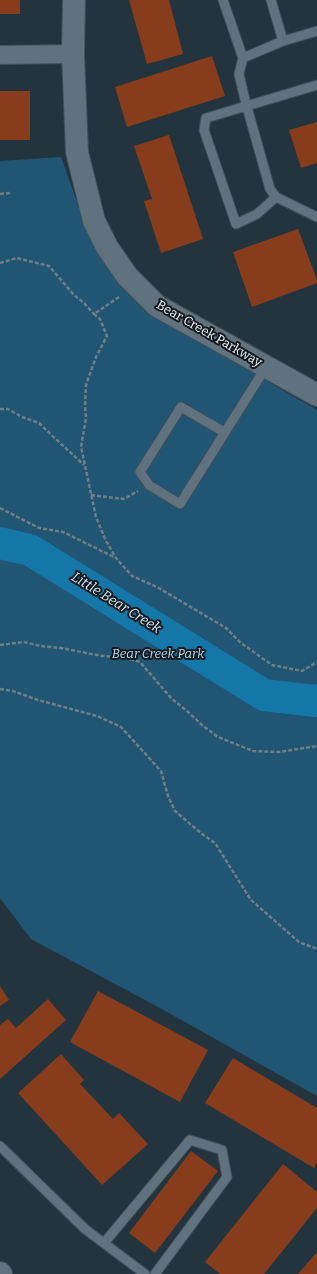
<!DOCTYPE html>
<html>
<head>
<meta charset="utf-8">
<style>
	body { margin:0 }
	canvas { display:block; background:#23343e }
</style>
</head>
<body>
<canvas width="317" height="1274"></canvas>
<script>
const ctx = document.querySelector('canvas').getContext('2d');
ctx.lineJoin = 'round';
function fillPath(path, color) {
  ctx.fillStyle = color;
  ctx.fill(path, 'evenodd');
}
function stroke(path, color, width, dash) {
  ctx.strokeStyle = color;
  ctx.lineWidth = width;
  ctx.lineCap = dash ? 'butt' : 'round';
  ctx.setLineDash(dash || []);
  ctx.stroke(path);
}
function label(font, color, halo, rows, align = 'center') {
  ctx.font = font + ' Bitter,serif';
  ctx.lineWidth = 4;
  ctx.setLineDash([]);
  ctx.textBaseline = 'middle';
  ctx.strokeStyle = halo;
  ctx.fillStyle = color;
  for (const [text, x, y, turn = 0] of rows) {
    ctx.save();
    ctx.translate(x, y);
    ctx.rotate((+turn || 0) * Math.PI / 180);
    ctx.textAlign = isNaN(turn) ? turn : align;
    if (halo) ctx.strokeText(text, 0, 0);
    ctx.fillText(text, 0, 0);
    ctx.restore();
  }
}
fillPath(new Path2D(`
	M61,157L85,224L112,271L144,310L317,410V1096L160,1008L31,939L0,898V161Z`), '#205573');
stroke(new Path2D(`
	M0,543L30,550L264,695L315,701L317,700`), '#1477a8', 32);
fillPath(new Path2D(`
	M0,0H20V14H0Z
	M129,0H169L183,54L147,64Z
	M212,56L225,96L127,127L115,87Z
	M0,91H30V140H0Z
	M317,122V163L301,168L289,130Z
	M169,135L203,239L161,253L144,201L152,199L134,146Z
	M298,229L317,280V283L252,307L233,252Z
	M0,986L9,1000L0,1006Z
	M98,991L208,1050L180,1102L70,1042Z
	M48,999L66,1020L0,1079V1025L8,1019L16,1028Z
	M61,1054L84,1080L80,1084L113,1119L119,1113L148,1144L102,1185L18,1093Z
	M233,1058L317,1108V1162L314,1168L205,1103Z
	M191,1151L218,1171L155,1253L129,1233Z
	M283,1164L317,1192V1208L264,1274H220L205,1262Z
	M317,1252V1274H298Z`), '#873c1b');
const service = new Path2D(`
	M223,0L243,58
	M271,0L283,41
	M317,31L283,41L243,58L239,74L245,100L270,189L276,197L317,217
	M276,197L257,214L236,224L204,130L206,118L317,85
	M224,432L181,407L140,472L149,485L180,504L266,367
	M0,1146L85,1229L145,1274
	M104,1243L190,1140L222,1150L227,1177L155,1274`);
const minor = new Path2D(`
	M0,55L73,54`);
const tertiary = new Path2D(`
	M74,0L73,54L77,152L94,221L107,247L127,276L157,306L317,395`);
const secondary = new Path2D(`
	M0,1273L1,1274`);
stroke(service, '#414f58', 11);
stroke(minor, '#414f58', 20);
stroke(tertiary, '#414f58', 24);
stroke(secondary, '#414f58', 24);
stroke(new Path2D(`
	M0,194L10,193
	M0,263L17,258L49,266L74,295L84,303L94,314
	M119,297L94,314L100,319L107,336L96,357L86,385L85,406L86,418L81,447L96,517L106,541L116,558L132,576L157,587L226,628L241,643L272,665L302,671L317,662
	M0,409H8L22,417L39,423L60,443L84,465
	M91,495L124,499L138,491
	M0,508L39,528L63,532L116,558
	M0,645L24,642L40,646L61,648L102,656L123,657L140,662L171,698L187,711L202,725L218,737L253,751L279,752L317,746
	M0,689L13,691L38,700L97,716L121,727L161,771L168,796L175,811L202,834L215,843L251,900L299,942L317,949`), '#707e87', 2.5, [4, 2]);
stroke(service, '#60727e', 9);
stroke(minor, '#60727e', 18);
stroke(tertiary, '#60727e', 22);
stroke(secondary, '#60727e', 22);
label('13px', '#eaf4fb', '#131a1f', [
	["Bear Creek Parkway",209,334,30]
]);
label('italic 13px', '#b1daf5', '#131a1f', [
	["Bear Creek Park",158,654]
]);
label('italic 14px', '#d2e7f4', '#131a1f', [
	["Little Bear Creek",116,603,32]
]);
</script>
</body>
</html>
